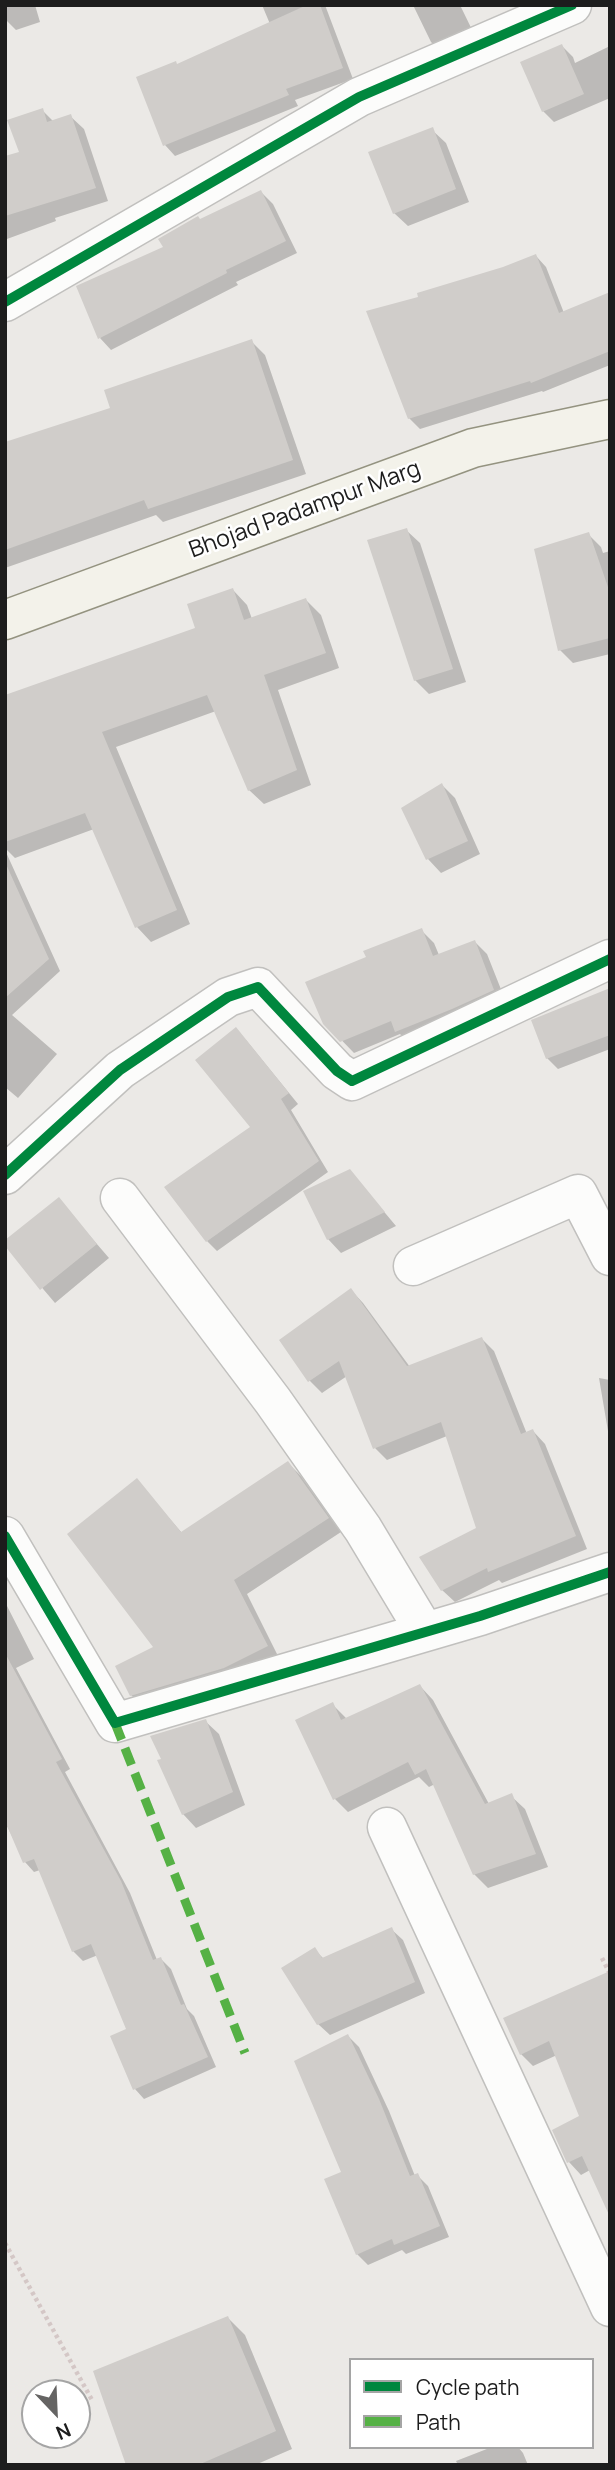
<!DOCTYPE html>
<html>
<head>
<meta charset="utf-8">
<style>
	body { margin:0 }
	#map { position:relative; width:615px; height:2470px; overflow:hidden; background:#ebe9e6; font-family:Manrope,sans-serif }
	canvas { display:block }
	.frame { position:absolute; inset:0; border:7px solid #1d1d1d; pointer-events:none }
	.legend { position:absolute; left:349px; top:2358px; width:245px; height:91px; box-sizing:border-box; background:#fff; border:2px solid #a5a5a5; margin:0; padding:9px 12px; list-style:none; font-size:21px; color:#1d1d1d }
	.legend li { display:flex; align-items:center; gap:14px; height:35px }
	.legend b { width:35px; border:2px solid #a5a5a5 }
	.north { position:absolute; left:21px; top:2379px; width:70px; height:70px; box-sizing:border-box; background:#fff; border:2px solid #a5a5a5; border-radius:50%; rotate:157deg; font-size:19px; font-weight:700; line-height:28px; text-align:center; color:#1d1d1d }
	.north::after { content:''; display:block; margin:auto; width:24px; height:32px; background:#656463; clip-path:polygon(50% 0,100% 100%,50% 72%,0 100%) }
</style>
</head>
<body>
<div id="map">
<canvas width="615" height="2470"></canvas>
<div class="frame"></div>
<ul class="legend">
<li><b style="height:9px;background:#00873e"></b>Cycle path</li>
<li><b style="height:9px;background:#55b145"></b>Path</li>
</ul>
<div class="north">N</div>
</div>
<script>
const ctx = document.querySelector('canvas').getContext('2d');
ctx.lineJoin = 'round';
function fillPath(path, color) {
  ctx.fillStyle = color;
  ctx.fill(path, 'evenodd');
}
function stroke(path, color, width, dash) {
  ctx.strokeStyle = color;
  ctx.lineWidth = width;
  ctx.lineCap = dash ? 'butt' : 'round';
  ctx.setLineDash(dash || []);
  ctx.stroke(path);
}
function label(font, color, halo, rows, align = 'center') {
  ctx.font = font + ' Manrope,sans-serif';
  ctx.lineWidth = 5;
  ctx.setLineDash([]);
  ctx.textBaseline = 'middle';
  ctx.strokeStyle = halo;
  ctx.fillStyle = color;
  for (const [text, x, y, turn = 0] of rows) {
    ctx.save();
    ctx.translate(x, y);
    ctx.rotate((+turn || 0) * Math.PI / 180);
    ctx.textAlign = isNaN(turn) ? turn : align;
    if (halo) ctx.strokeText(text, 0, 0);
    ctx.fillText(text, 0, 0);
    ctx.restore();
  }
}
fillPath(new Path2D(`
	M5,5H35L40,22L16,30L6,20Z
	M262,5H325L353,79L295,100L298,106L175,156L165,145L178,66L270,24Z
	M413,5H460L477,40L444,55L431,42Z
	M562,46L573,57L575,63L610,46V98L554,122L543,111Z
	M42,110L54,122L70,116L84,129L108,201L55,218L56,221L7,239L5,237V158L21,153Z
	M432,130L446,143L469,202L408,226L394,213Z
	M261,192L273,204L297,253L236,282L238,285L111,350L100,338L165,248L200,221Z
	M536,256L546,267L564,313L610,298V365L543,392L542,391L420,429L409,418L420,298Z
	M251,341L265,355L306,474L163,522L156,515L5,568V443L112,409Z
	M406,530L420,543L466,682L429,694L415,680Z
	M588,534L601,547L603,553L610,551V654L573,663L560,650Z
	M233,590L247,605L252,619L306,600L321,615L339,668L278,690L311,785L264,804L249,790L216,711L116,747L190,924L151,942L137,927L94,829L15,858L5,848V697L197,629Z
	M442,785L455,798L480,854L441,873L428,859L403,809Z
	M5,850L60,971L12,1015L57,1054L18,1098L5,1087Z
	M421,930L434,943L439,955L475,942L487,954L506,1002L409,1043L400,1034L354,1053L325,1023Z
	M610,989V1049L558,1069L547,1058Z
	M246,1040L298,1104L291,1110L328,1172L217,1251L207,1241L252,1128Z
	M350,1171L396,1226L341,1253L328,1239Z
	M58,1199L109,1258L55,1303L5,1244Z
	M351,1290L363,1303L410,1367L482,1339L494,1351L527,1434L533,1431L545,1444L587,1549L502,1583L499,1580L455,1602L442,1590L478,1529L447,1436L387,1460L375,1448L347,1376L322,1393L310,1381L281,1340Z
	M599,1378L610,1380V1443Z
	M288,1463L301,1476L341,1532L247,1594L280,1660L145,1708L131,1695L155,1648L137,1481L182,1533Z
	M5,1602L34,1659L16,1668L70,1769L65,1772L130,1893L157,1960L161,1959L171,1969L187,2009L194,2016L216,2067L144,2099L135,2089L128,2030L98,1955L83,1961L73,1951L40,1870L34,1872L25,1862L5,1822Z
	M420,1686L433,1700L489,1804L511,1796L525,1809L548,1867L488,1888L474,1874L435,1784L429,1787L419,1777L348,1812L335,1799L332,1704L347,1719Z
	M205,1721L219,1734L245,1805L196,1828L183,1814L163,1759Z
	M391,1929L403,1940L425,1993L330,2035L318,2024L315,1950L324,1959Z
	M610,1973L590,2170L581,2175L569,2162L554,2131L581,2117L557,2055L533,2066L521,2054Z
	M348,2036L359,2047L389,2111L415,2176L417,2175L428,2186L449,2237L406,2254L402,2250L368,2265L357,2254L343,2172Z
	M228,2318L245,2335L292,2449L255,2465H128Z
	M492,2447H518L523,2453L528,2465H458L456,2461Z`), '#0003');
fillPath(new Path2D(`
	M307,5H320L343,68L286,89L289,95L163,146L136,77L176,61L177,64Z
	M562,44L584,94L542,112L520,62Z
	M43,108L47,122L71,114L96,188L5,216V156L19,152L7,120Z
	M433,127L456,189L393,214L368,152Z
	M261,190L286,241L226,270L227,273L98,339L76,286L163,247L158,239L198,216L200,219Z
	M536,254L559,313L610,292V351L531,383L530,381L408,419L366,311L418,297L417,293L503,267Z
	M252,339L293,460L148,509L144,500L5,550V442L110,408L104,390Z
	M407,528L453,669L414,681L367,540Z
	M589,532L610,593V638L558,651L534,549Z
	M233,588L244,620L306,598L326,653L264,675L297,770L248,791L207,695L102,732L177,910L135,928L85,813L5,842V695L195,628L187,604Z
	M442,783L468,841L426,860L401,808Z
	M5,862L49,959L5,998Z
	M422,928L433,956L475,940L494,990L452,1009L395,1032L391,1021L340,1042L323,1024L305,982L366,957L363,951Z
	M610,988V1035L546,1059L531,1020Z
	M236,1027L289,1093L281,1099L319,1161L206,1242L164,1187L250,1127L195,1060Z
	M350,1169L385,1212L327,1240L303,1191Z
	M59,1197L97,1244L40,1290L5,1246V1240Z
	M351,1288L407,1366L482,1337L521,1434L533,1429L576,1536L488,1572L487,1568L441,1591L419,1557L476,1528L441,1422L373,1449L339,1361L308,1382L279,1340Z
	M288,1461L329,1518L234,1580L268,1646L224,1668L130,1696L115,1666L153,1647L67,1534L137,1478L181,1532Z
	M5,1653L62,1759L56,1762L121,1881L153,1960L161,1957L181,2005L184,2004L208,2057L133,2090L110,2036L126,2029L91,1944L72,1952L34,1859L23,1863L5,1821Z
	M420,1684L485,1804L512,1793L536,1854L473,1875L426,1769L415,1775L408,1762L333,1800L295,1720L333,1702L341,1720Z
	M206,1719L233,1792L182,1815L157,1760L161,1759L150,1736Z
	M392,1927L415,1982L317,2025L281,1968L315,1947L322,1958Z
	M610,1971V2217L582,2156L567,2163L552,2130L579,2116L549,2041L520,2055L503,2018Z
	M348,2034L379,2099L410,2176L418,2173L440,2226L394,2245L392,2239L356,2255L324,2179L341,2172L294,2061Z
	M228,2316L276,2431L198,2465H126L93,2371Z`), '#d0cdca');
const street = new Path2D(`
	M5,302L359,97L572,5
	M5,1175L120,1070L228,997L258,987L337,1071L352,1081L610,959
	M120,1198L273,1401L363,1529L425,1632
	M413,1266L578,1194L610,1256
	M5,1536L115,1723L480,1616L610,1572
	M387,1827L610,2307`);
const secondary = new Path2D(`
	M5,620L473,448L610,419`);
stroke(street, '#c1c0be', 41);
stroke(secondary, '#949380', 41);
stroke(new Path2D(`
	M602,1958L610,1974
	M5,2243L92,2400`), '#d4c7c6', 4.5, [3.5, 3.5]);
stroke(street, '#fcfcfb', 38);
stroke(secondary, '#f3f2ea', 38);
stroke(new Path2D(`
	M115,1723L245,2053`), '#55b145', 9, [18, 9]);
stroke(new Path2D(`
	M5,302L359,97L572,5
	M5,1175L120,1070L228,997L258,987L337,1071L352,1081L610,959
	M5,1536L115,1723L480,1616L610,1572`), '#00873e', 10);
label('23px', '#1d1d1d', '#fff', [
	["Bhojad Padampur Marg",305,510,-20]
]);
</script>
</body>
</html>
